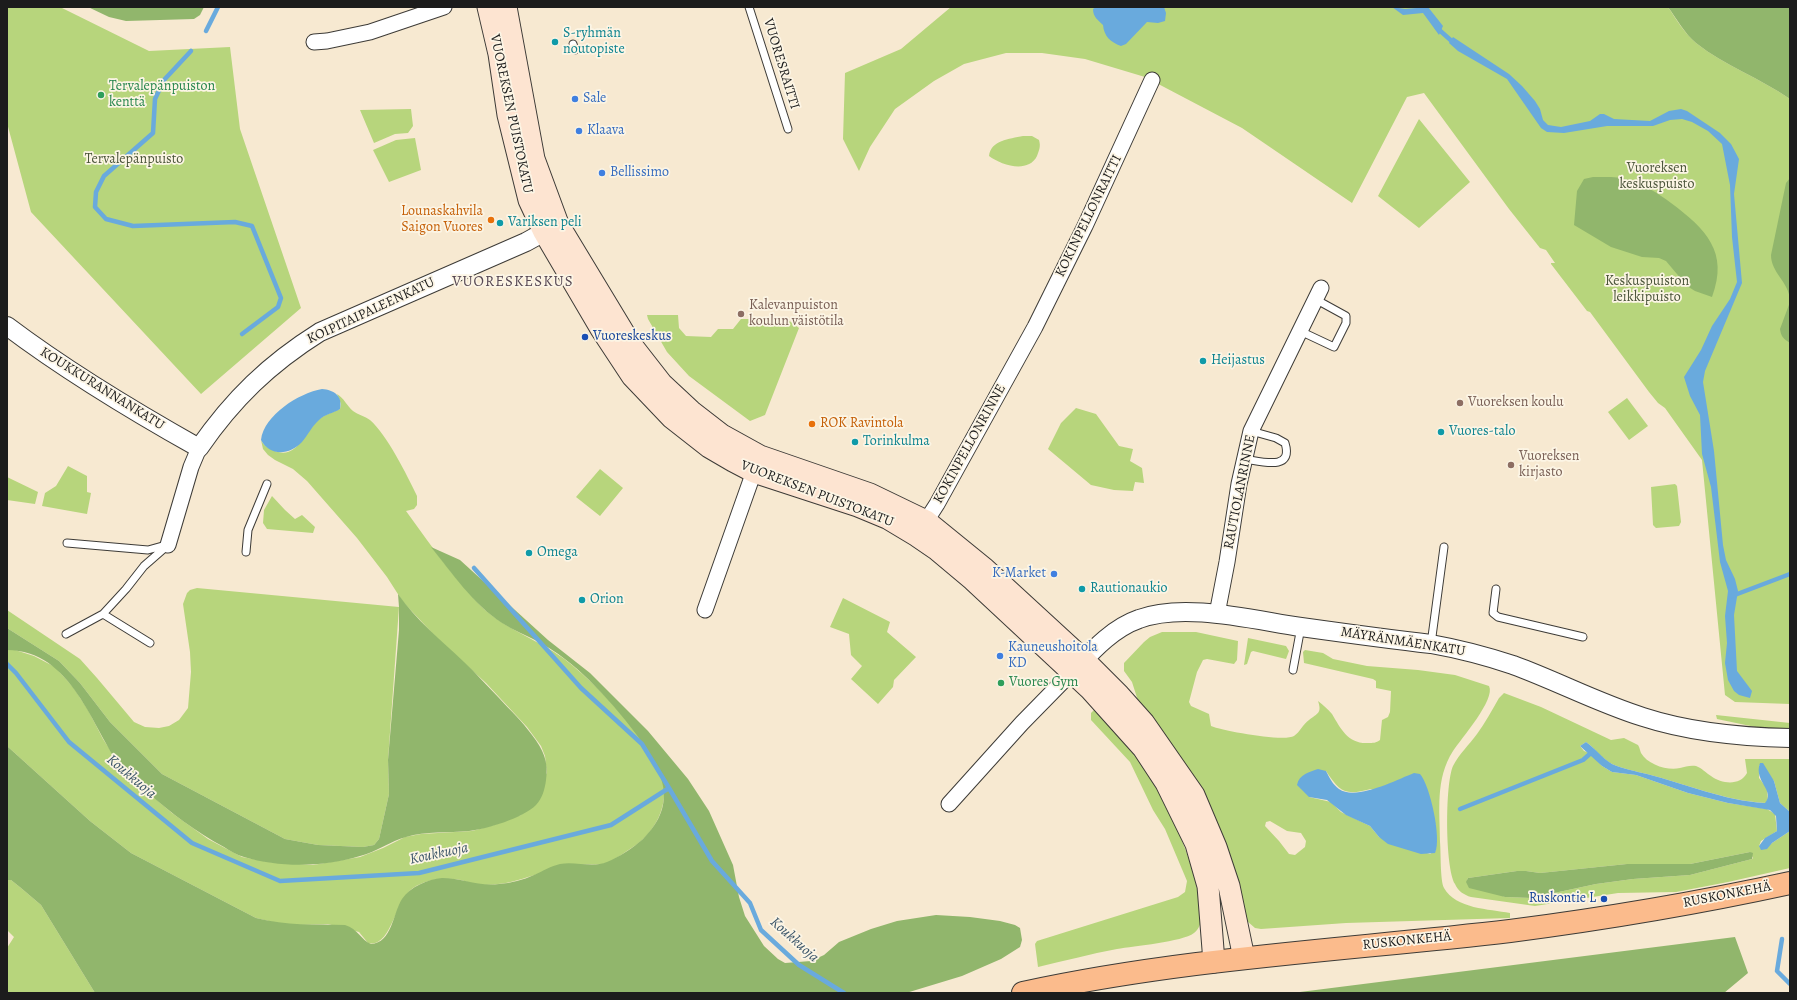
<!DOCTYPE html>
<html>
<head>
<meta charset="utf-8">
<style>
	body { margin:0 }
	#map { position:relative; width:1797px; height:1000px; overflow:hidden; background:#f7e9d1; font-family:Alegreya,serif }
	canvas { display:block }
	.frame { position:absolute; inset:0; border:8px solid #1c1c1c; pointer-events:none }
</style>
</head>
<body>
<div id="map">
<canvas width="1797" height="1000"></canvas>
<div class="frame"></div>
</div>
<script>
const ctx = document.querySelector('canvas').getContext('2d');
ctx.lineJoin = 'round';
function fillPath(path, color) {
  ctx.fillStyle = color;
  ctx.fill(path, 'evenodd');
}
function stroke(path, color, width, dash) {
  ctx.strokeStyle = color;
  ctx.lineWidth = width;
  ctx.lineCap = dash ? 'butt' : 'round';
  ctx.setLineDash(dash || []);
  ctx.stroke(path);
}
function label(font, color, halo, rows, align = 'center') {
  ctx.font = font + ' Alegreya,serif';
  ctx.lineWidth = 3.5;
  ctx.setLineDash([]);
  ctx.textBaseline = 'middle';
  ctx.strokeStyle = halo;
  ctx.fillStyle = color;
  for (const [text, x, y, turn = 0] of rows) {
    ctx.save();
    ctx.translate(x, y);
    ctx.rotate((+turn || 0) * Math.PI / 180);
    ctx.textAlign = isNaN(turn) ? turn : align;
    if (halo) ctx.strokeText(text, 0, 0);
    ctx.fillText(text, 0, 0);
    ctx.restore();
  }
}
fillPath(new Path2D(`
	M7,7H60L149,51L230,47L240,129L301,308L201,394L31,212L7,123Z
	M951,7H1668C1676,19 1685,34 1696,43C1725,66 1760,78 1790,99V704L1735,702L1725,695L1702,460L1665,408L1658,403L1649,392L1590,312L1587,311L1551,264V263H1555L1546,250L1540,248L1509,209L1424,93L1407,97L1352,203L1242,128L1145,77L1085,59L1042,53H1006L964,64L934,81L895,109L870,147L859,171L843,139L845,73L901,49Z
	M411,109L413,126L408,133L395,134L374,143L360,110Z
	M1419,119L1470,182L1419,228L1378,196Z
	M1023,136H1032L1039,140C1041,147 1039,150 1037,156C1028,174 1001,165 989,156C991,140 1009,139 1023,136Z
	M415,138L421,170L389,182L373,150L396,140Z
	M647,315H678L679,328L686,336L711,337L718,329H733L741,319H787L799,328L765,415L750,421L689,376L667,352L648,319Z
	M337,394C344,398 347,406 353,411C358,415 365,416 370,420C387,435 407,475 417,496V505L414,509L406,511C425,537 443,563 464,587C471,595 477,603 485,610C508,630 538,640 563,658C594,681 651,740 662,778C670,804 655,833 633,847C625,852 616,859 607,863C597,866 586,863 576,865C561,868 543,872 528,877C514,882 498,885 483,885C476,885 468,882 461,880C445,877 426,879 413,888C395,900 391,949 368,943L359,932L328,924L298,925L277,923L256,918L131,853L90,821L7,746V650H15L34,656L55,667L73,687L88,710L103,739L125,773L172,813L208,839L242,857L269,862L313,865L360,857L383,848L405,837L421,834L472,831L494,825L521,815L547,773L545,756L541,746L527,727L486,683L439,640L403,602L387,577L357,538L307,481L293,469L275,460L268,455L263,449L261,440C264,446 267,447 273,450C296,462 305,432 318,420C324,415 333,412 340,409L341,404Z
	M1627,398L1648,426L1629,440L1608,412Z
	M1076,408L1096,414L1119,446L1133,449L1130,461L1142,468L1144,483L1135,482L1133,491L1114,490L1091,485L1048,449L1061,423Z
	M68,466L87,476V492L91,493L87,514L42,506L45,493L56,486Z
	M600,469L623,488L600,516L576,497Z
	M7,477L38,492L35,504L7,500Z
	M1675,484L1677,486L1681,522L1679,526L1656,528L1653,525L1651,487Z
	M272,496L285,510L295,519L302,515L315,527L313,533L267,529L263,523L264,510Z
	M197,588L399,607L388,760L389,794L379,839L374,845L363,847L318,845L285,839L162,774L110,722L80,683L59,661L7,628V610L80,659L97,678L134,722L145,727L159,728L169,726L179,720L188,708L191,672L190,652L183,604L187,593L190,590Z
	M843,598L890,622L887,632L916,657L894,680L893,687L878,704L851,679L862,666L851,655L849,634L830,627Z
	M1162,632H1196L1238,641L1237,660L1234,664L1207,659L1203,660L1197,672L1189,702L1191,706L1209,714L1211,726C1223,731 1284,742 1294,736C1300,732 1303,724 1309,720C1318,713 1322,713 1318,701C1323,705 1328,709 1332,714C1341,729 1348,744 1368,743C1373,743 1376,743 1380,740L1382,720L1388,717L1390,712L1391,691L1376,688V681L1373,679L1304,663L1303,652L1305,650L1323,653L1333,659L1367,666L1418,670L1455,675L1489,686C1496,699 1461,739 1453,751C1435,779 1440,811 1440,842C1441,852 1440,880 1444,888C1456,909 1489,909 1510,913V918L1346,923L1261,929L1255,928L1247,921L1140,707L1132,682L1124,671V663L1144,642L1150,637ZM1326,771C1340,792 1345,796 1371,789L1436,825V850L1430,854L1379,837L1370,826L1341,812L1331,802L1309,797ZM1270,821L1287,831L1301,833L1306,841L1305,847L1295,855L1289,854L1279,841L1265,826L1266,822Z
	M1248,638L1286,646L1289,651L1286,659L1253,651L1251,652L1247,664L1244,665Z
	M1504,693L1541,707L1611,740L1624,738L1638,745C1640,748 1640,751 1641,753C1648,765 1668,771 1680,768C1685,767 1690,765 1696,766C1702,768 1706,773 1711,776C1722,784 1740,786 1747,773L1745,759H1790V812L1780,803L1774,781L1759,765V778L1767,788L1768,801L1766,803C1725,801 1686,784 1647,774C1635,771 1623,769 1612,764C1602,759 1595,748 1586,742L1580,746L1584,751L1592,754L1602,766L1612,772L1636,775L1688,793L1728,803L1767,809L1775,814L1777,831L1761,841L1759,846L1769,845L1790,831V868L1728,882L1676,892L1618,893L1535,906L1471,897C1464,895 1458,891 1455,884C1445,867 1445,784 1453,766C1459,754 1469,745 1477,734C1485,723 1492,710 1499,698ZM1750,852L1753,858L1752,859L1690,875L1633,879L1596,884L1531,898L1505,897L1467,880L1468,878L1517,871H1526L1540,873L1627,864H1690Z
	M1095,709C1103,716 1113,723 1120,731C1155,779 1186,835 1198,893C1200,905 1206,924 1194,933C1182,942 1134,946 1117,949C1090,954 1064,961 1038,967L1035,944L1037,941L1178,897L1185,892L1187,881L1165,829L1153,810L1130,762L1091,720V713Z
	M1716,715L1790,723V731L1760,728L1717,719Z
	M7,880H11L21,888L41,905L95,993H7V948L14,937L7,930Z`), '#b7d57c');
fillPath(new Path2D(`
	M88,7H204L200,15L194,19L126,21L109,17Z
	M1668,7H1790V99C1760,78 1725,66 1696,43C1685,34 1676,18 1668,7Z
	M1593,177C1605,177 1617,176 1629,180C1644,184 1659,194 1671,203C1706,229 1729,252 1712,297L1695,291L1687,286L1666,261L1659,258L1642,257L1611,247L1574,225L1577,191L1584,179Z
	M1790,178V300C1789,282 1771,273 1771,255L1786,183Z
	M1790,302V343C1784,339 1781,337 1780,329Z
	M431,547L460,560L548,640L590,673L648,731L688,779L709,811L733,865L739,897L745,916L764,946L778,959L785,963L811,961L824,955L839,942L871,929L897,921L936,915L970,917L1000,921L1015,925L1020,928L1022,940L1020,947L1001,959L962,976L906,993H95L41,905L21,888L11,880H7V746L90,821L131,853L256,918C287,926 314,924 345,925C358,929 361,940 371,944C392,943 393,913 402,899C410,887 428,879 442,878C462,878 479,887 499,884C511,883 523,880 534,875C543,871 551,866 560,864C575,861 592,868 607,862C619,857 633,848 643,839C680,802 662,770 636,734C622,715 606,697 589,680C574,665 556,651 537,641C526,635 513,630 502,623C473,604 452,573 431,547Z
	M398,594C416,620 441,640 464,662C476,673 487,686 499,698C510,710 522,721 532,735C543,749 549,762 546,780C545,789 542,799 536,805C523,818 487,829 469,831C448,833 426,831 406,837C391,841 376,852 360,856C325,867 280,868 244,857C237,855 230,851 224,847C196,832 171,813 147,792C139,785 129,779 123,771C92,728 72,650 7,650V628L59,661L80,683L110,722L162,774L285,839L318,845L363,847L374,845L379,839L389,794L388,760L399,630V607Z
	M1750,852L1753,853L1752,859L1690,875L1633,879L1596,884L1531,898L1505,897L1469,888L1466,882L1468,878L1517,871H1526L1540,873L1627,864H1690Z
	M1735,937L1748,973L1724,993H1292Z`), '#91b66c');
fillPath(new Path2D(`
	M1096,7H1164L1166,13L1165,21L1158,23L1147,22L1126,44L1121,46C1110,42 1104,36 1103,25C1098,20 1093,17 1093,9Z
	M1392,7L1405,9L1428,7L1443,26L1439,35L1423,13L1403,15Z
	M1453,37L1509,74L1522,86L1535,101L1540,109L1543,120L1548,125L1561,127L1590,121L1600,114H1604L1614,119L1650,121L1669,111L1681,109L1687,111L1720,133L1731,144L1739,159L1734,194L1742,283L1705,371L1703,382L1714,451L1723,545L1726,560L1735,579L1738,591L1734,615L1737,671L1752,691L1750,698L1739,695L1734,691L1728,680L1725,663L1727,643L1725,616L1728,591L1720,562L1711,487L1702,454L1700,415L1690,396L1684,377L1701,350L1712,326L1730,299L1737,282L1732,237L1730,185L1722,144L1708,131L1692,122L1682,119L1670,120L1653,126H1607L1564,133L1547,132L1541,128L1507,79L1458,51L1449,43Z
	M322,389C334,390 343,396 340,409C334,413 325,414 319,420C312,426 308,435 302,442C290,455 270,457 261,440C264,415 299,393 322,389Z
	M1586,742C1595,748 1602,758 1612,764C1623,769 1635,771 1647,774C1686,784 1725,801 1765,803C1776,791 1753,781 1760,763H1763L1774,781L1780,803L1790,812V831L1772,843L1767,849L1761,850L1759,846L1765,838L1777,831L1776,816L1770,810L1728,803L1688,793L1636,775L1612,772L1602,766L1580,746Z
	M1318,769L1326,771C1329,777 1333,785 1339,789C1356,801 1396,780 1414,773L1420,774C1430,785 1442,839 1435,853L1421,854L1388,844L1379,837L1370,826L1346,815L1327,800L1309,797L1297,785C1299,774 1310,772 1318,769Z`), '#69aadd');
stroke(new Path2D(`
	M1437,28L1455,44
	M206,31L218,7
	M191,51L164,80L155,99L153,133L104,176L96,192L95,207L106,219L133,226L235,222L252,226L281,298L278,307L242,334
	M474,568L581,688L642,744L669,788
	M1732,596L1790,574
	M7,664L16,673L69,742L192,843L280,881L419,873L611,825L669,788L712,861L750,903L761,930L799,965L844,993
	M1460,809L1583,760L1592,752
	M1782,939L1777,971L1790,984`), '#69aadd', 4.5);
const service = new Path2D(`
	M749,7L788,129
	M573,44L575,50
	M1300,331L1334,347L1346,323V316L1315,299
	M1244,459C1260,461 1294,472 1285,443L1276,438L1251,431
	M67,543L148,550L166,545
	M246,552L248,530L267,484
	M1496,589L1493,613L1498,617L1583,637
	M103,614L150,643
	M66,634L103,614L126,589L144,566L168,545
	M1431,644L1444,547
	M1293,670L1301,627`);
const minor = new Path2D(`
	M314,42L327,41L370,32L444,7
	M921,529L937,504L1035,327L1085,226L1152,80
	M168,545L191,467L199,448
	M705,610L757,463
	M1217,614L1227,562L1239,484L1251,431L1321,288
	M949,804L1022,723L1071,673`);
const tertiary = new Path2D(`
	M7,326C68,372 133,411 199,448C233,399 269,364 320,332L526,242L555,226
	M1075,669C1093,650 1113,628 1139,619C1184,602 1253,620 1301,627C1344,633 1387,639 1431,644C1459,649 1486,656 1513,665C1557,681 1598,703 1643,717C1689,732 1741,737 1790,738`);
const secondary = new Path2D(`
	M488,7L499,54L508,115L529,200L544,232L601,329L632,376L672,418L709,447L733,461L754,472L858,506L887,518L917,536L936,549L973,580L1090,689L1143,748L1166,783L1196,844L1208,886L1214,962
	M506,7L534,159L558,224L630,343L662,384L691,411L722,435L760,456L870,494L926,521L985,569L1084,660L1119,695L1144,723L1194,795L1216,847L1229,886L1244,958`);
const primary = new Path2D(`
	M1023,993C1183,958 1347,950 1510,931C1603,919 1698,903 1790,883`);
stroke(service, '#3d3b37', 9);
stroke(minor, '#3d3b37', 17);
stroke(tertiary, '#3d3b37', 20);
stroke(secondary, '#3d3b37', 23);
stroke(primary, '#3d3b37', 24);
stroke(service, '#fff', 7);
stroke(minor, '#fff', 15);
stroke(tertiary, '#fff', 18);
stroke(secondary, '#fde4d1', 21);
stroke(primary, '#fbbb8c', 22);
for (const [x, y, r, color] of [
	[555,42,4,"#0f9aa8"],
	[101,95,4,"#2e9e5b"],
	[575,99,4,"#3f7fe0"],
	[579,131,4,"#3f7fe0"],
	[602,173,4,"#3f7fe0"],
	[491,220,4,"#e8710a"],
	[500,223,4,"#0f9aa8"],
	[741,314,4,"#8d6e63"],
	[585,337,4,"#1a4fb4"],
	[1203,361,4,"#0f9aa8"],
	[1460,403,4,"#8d6e63"],
	[812,424,4,"#e8710a"],
	[1441,432,4,"#0f9aa8"],
	[855,442,4,"#0f9aa8"],
	[1511,465,4,"#8d6e63"],
	[529,553,4,"#0f9aa8"],
	[1054,574,4,"#3f7fe0"],
	[1082,589,4,"#0f9aa8"],
	[582,600,4,"#0f9aa8"],
	[1000,656,4,"#3f7fe0"],
	[1001,683,4,"#2e9e5b"],
	[1604,899,4,"#1a4fb4"]
]) {
  const dot = new Path2D();
  dot.arc(x, y, r, 0, 2 * Math.PI);
  ctx.fillStyle = color;
  ctx.fill(dot);
  stroke(dot, '#fcf5e5', 1.5);
}
label('14px', '#0d838f', '#fcf5e5', [
	["S-ryhmän",563,34],
	["noutopiste",563,50],
	["Variksen peli",508,223],
	["Heijastus",1211,361],
	["Vuores-talo",1449,432],
	["Torinkulma",863,442],
	["Omega",537,553],
	["Rautionaukio",1090,589],
	["Orion",590,600]
], 'left');
label('14px', '#1c1c1c', '#fcf5e5', [
	["VUORESRAITTI",781,64,73],
	["VUOREKSEN PUISTOKATU",511,114,78],
	["KOKINPELLONRAITTI",1089,216,-64],
	["KOIPITAIPALEENKATU",371,311,-25],
	["KOUKKURANNANKATU",102,389,32],
	["KOKINPELLONRINNE",970,444,-61],
	["RAUTIOLANRINNE",1240,492,-79],
	["VUOREKSEN PUISTOKATU",817,494,21],
	["MÄYRÄNMÄENKATU",1403,642,9],
	["RUSKONKEHÄ",1727,895,-11],
	["RUSKONKEHÄ",1407,941,-6]
]);
label('14px', '#27864d', '#fcf5e5', [
	["Tervalepänpuiston",109,87],
	["kenttä",109,103],
	["Vuores Gym",1009,683]
], 'left');
label('14px', '#366cbe', '#fcf5e5', [
	["Sale",583,99],
	["Klaava",587,131],
	["Bellissimo",610,173],
	["K-Market",1046,574,"right"],
	["Kauneushoitola",1008,648],
	["KD",1008,664]
], 'left');
label('14px', '#4a5439', '#fcf5e5', [
	["Tervalepänpuisto",134,160],
	["Vuoreksen",1657,169],
	["keskuspuisto",1657,185],
	["Keskuspuiston",1647,282],
	["leikkipuisto",1647,298]
]);
label('14px', '#c56008', '#fcf5e5', [
	["Lounaskahvila",483,212],
	["Saigon Vuores",483,228],
	["ROK Ravintola",820,424,"left"]
], 'right');
label('14px', '#785e54', '#fcf5e5', [
	["Kalevanpuiston",749,306],
	["koulun väistötila",749,322],
	["Vuoreksen koulu",1468,403],
	["Vuoreksen",1519,457],
	["kirjasto",1519,473]
], 'left');
label('14px', '#164399', '#fcf5e5', [
	["Vuoreskeskus",593,337],
	["Ruskontie L",1596,899,"right"]
], 'left');
ctx.letterSpacing = '1px';
label('15px', '#564753', '#fcf5e5', [
	["VUORESKESKUS",513,282]
]);
ctx.letterSpacing = '0px';
label('italic 15px', '#3b5569', '#fcf5e5', [
	["Koukkuoja",131,777,40],
	["Koukkuoja",439,854,-12],
	["Koukkuoja",794,940,42]
]);
</script>
</body>
</html>
